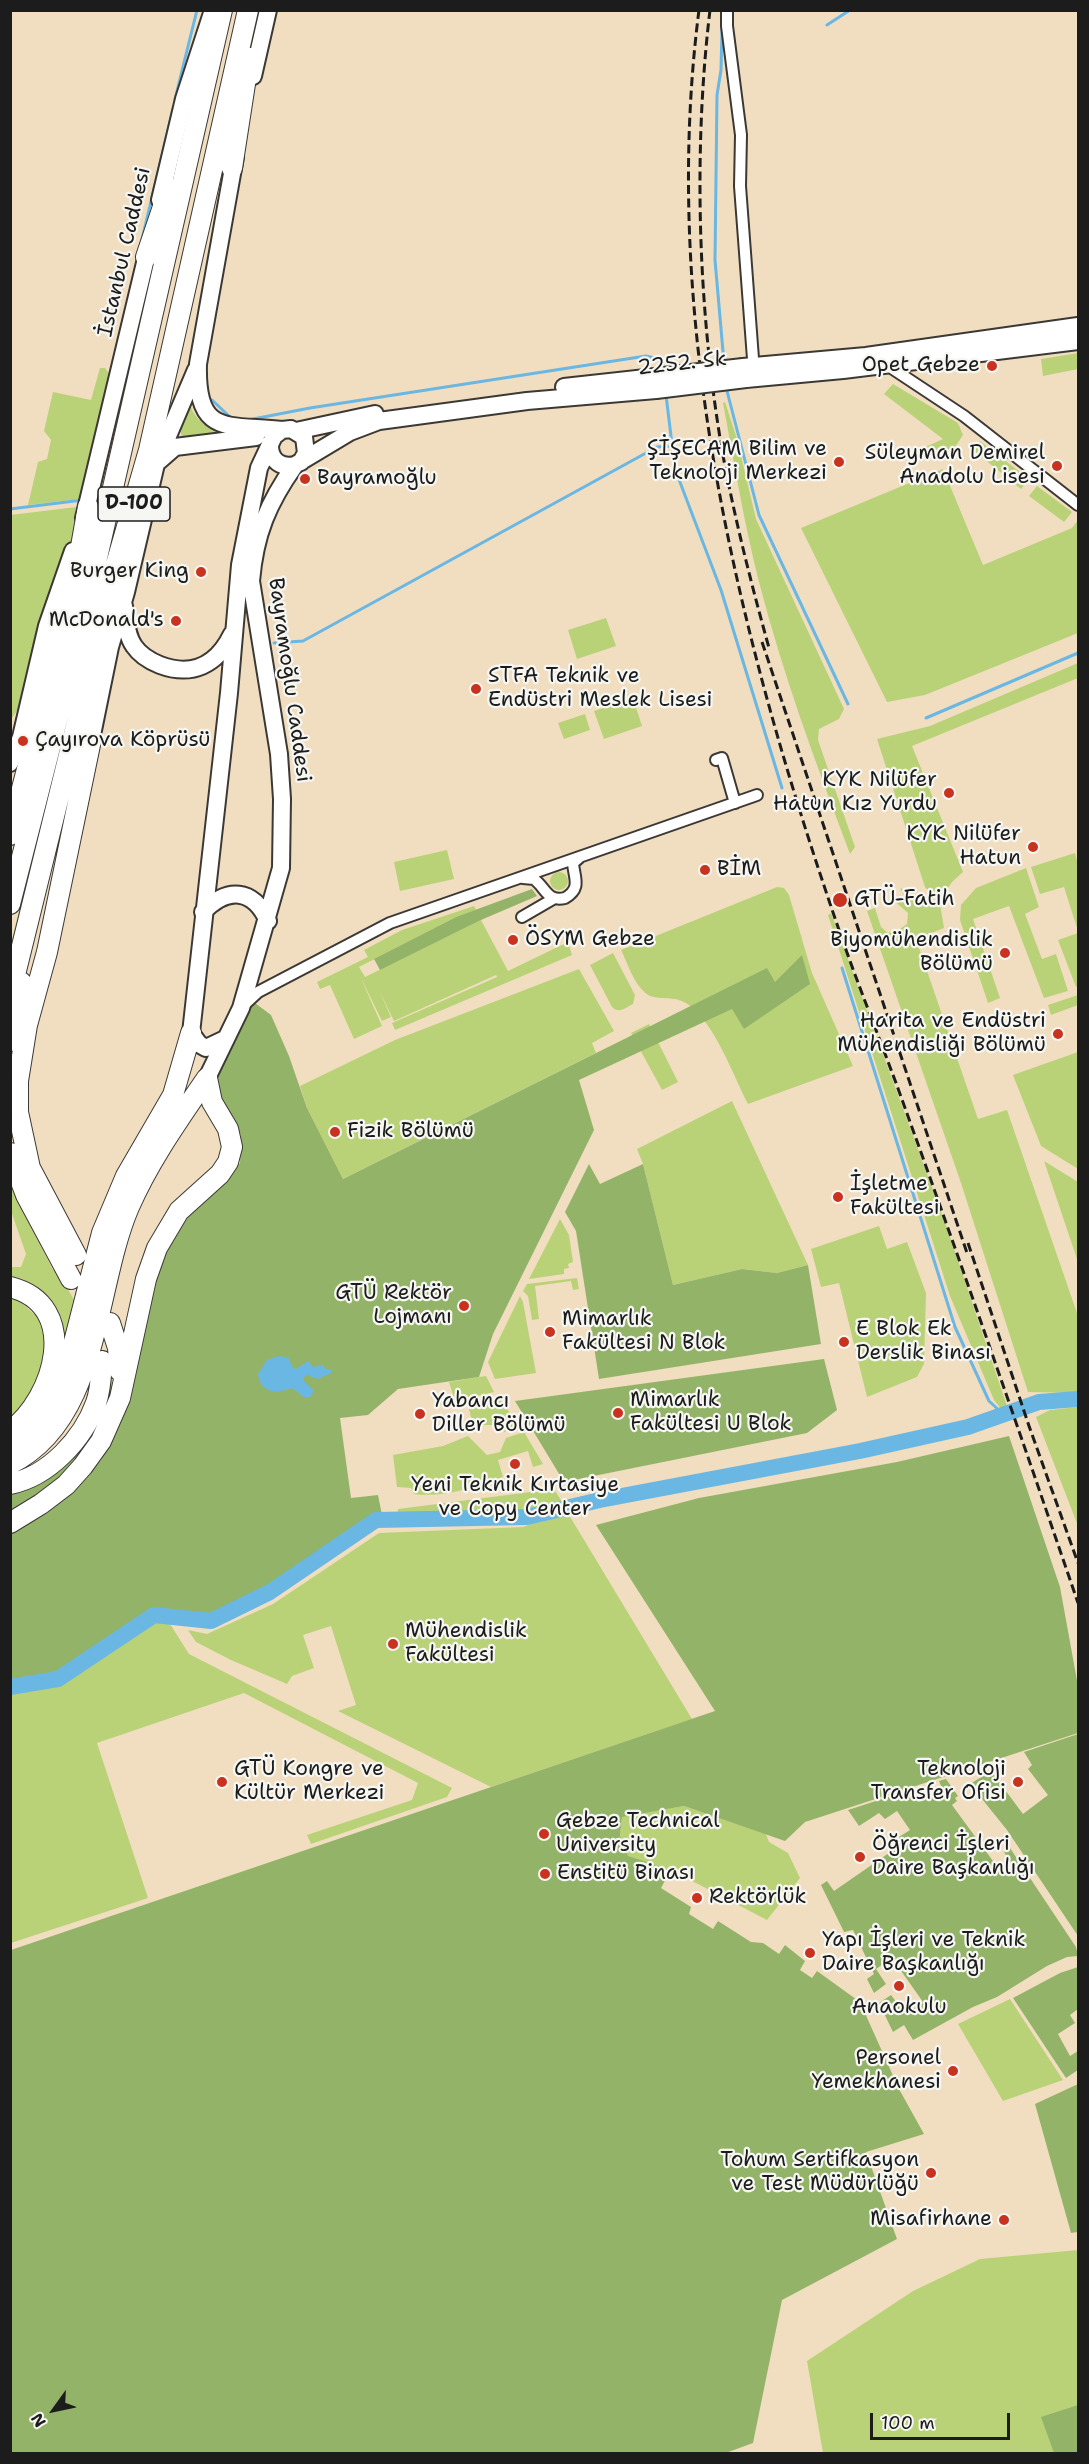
<!DOCTYPE html>
<html>
<head>
<meta charset="utf-8">
<style>
	body { margin:0 }
	#map { position:relative; width:1089px; height:2464px; overflow:hidden; background:#f1dec0; font-family:"Shantell Sans",sans-serif }
	canvas { display:block }
	.frame { position:absolute; inset:0; border:12px solid #1c1c1c; pointer-events:none }
	.north { position:absolute; left:24px; top:2380px; width:60px; height:60px; -webkit-text-stroke:4px #f6f6f2; paint-order:stroke; rotate:237deg; font-size:16px; font-weight:700; line-height:24px; text-align:center; color:#1c1c1c }
	.north::after { content:''; display:block; margin:auto; width:21px; height:27px; background:#1c1c1c; clip-path:polygon(50% 0,100% 100%,50% 72%,0 100%) }
	.scale { position:absolute; left:870px; top:2413px; width:140px; height:27px; box-sizing:border-box; border:3px solid #1c1c1c; border-top:0; padding-left:8px; font-size:18px; line-height:21px; white-space:nowrap; color:#1c1c1c; -webkit-text-stroke:4px #f6f6f2; paint-order:stroke }
</style>
</head>
<body>
<div id="map">
<canvas width="1089" height="2464"></canvas>
<div class="frame"></div>
<div class="north">N</div>
<div class="scale">100 m</div>
</div>
<script>
const ctx = document.querySelector('canvas').getContext('2d');
ctx.lineJoin = 'round';
function fillPath(path, color) {
  ctx.fillStyle = color;
  ctx.fill(path, 'evenodd');
}
function stroke(path, color, width, dash) {
  ctx.strokeStyle = color;
  ctx.lineWidth = width;
  ctx.lineCap = dash ? 'butt' : 'round';
  ctx.setLineDash(dash || []);
  ctx.stroke(path);
}
function label(font, color, halo, rows, align = 'center') {
  ctx.font = font + ' "Shantell Sans",sans-serif';
  ctx.lineWidth = 4.5;
  ctx.setLineDash([]);
  ctx.textBaseline = 'middle';
  ctx.strokeStyle = halo;
  ctx.fillStyle = color;
  for (const [text, x, y, turn = 0] of rows) {
    ctx.save();
    ctx.translate(x, y);
    ctx.rotate((+turn || 0) * Math.PI / 180);
    ctx.textAlign = isNaN(turn) ? turn : align;
    if (halo) ctx.strokeText(text, 0, 0);
    ctx.fillText(text, 0, 0);
    ctx.restore();
  }
}
fillPath(new Path2D(`
	M1078,353V369L1043,376L1041,359Z
	M100,368H105L110,375L81,499L28,505L38,462L47,459L51,440L44,431L53,392L91,400Z
	M893,384L958,423L963,435L955,447L925,459L921,449L943,439L884,394Z
	M725,402L737,439L756,519L844,709L839,719L819,729L818,740L855,847L850,854C816,764 783,675 759,582C744,523 734,462 723,403Z
	M190,404C194,420 209,428 224,434L182,437L180,430Z
	M980,441L1029,479L1021,489L973,450Z
	M943,469L983,565L1072,528L1078,520V633L925,695L887,702L801,528Z
	M1037,486L1072,512L1064,522L1029,496Z
	M85,506L23,687L19,708L10,721V515Z
	M94,611L11,960V943Z
	M606,618L616,646L577,659L568,630Z
	M1078,663V678L912,746L963,872L952,882L943,895L930,893L925,887L877,739L930,726Z
	M633,698L642,726L604,739L594,711Z
	M585,714L590,730L564,739L558,723Z
	M447,850L454,879L400,891L394,862Z
	M1075,853L1078,864V931L1064,887L1040,894L1031,867Z
	M1026,868L1039,907L1025,914L1042,959L1056,954L1068,991L1044,998L1009,906L973,919L1000,998L988,1003L960,920L961,905L976,888Z
	M550 881a9 9 0 1 1 18 0a9 9 0 1 1-18 0Z
	M777,887L784,888L789,895L812,973L853,1066L748,1104C733,1075 715,1024 689,1005C677,996 667,1000 654,997C637,994 628,964 621,950Z
	M900,888L940,904L944,928L916,939L978,1119L1007,1110L1078,1316V1393L1028,1392L961,1183L867,911L875,908L881,927L888,933L897,931L907,924L908,913L893,900L904,896Z
	M474,906L476,910L456,917L359,967L365,977L481,920L508,971L568,942L572,955L395,1030L392,1023L497,977L496,975L394,1021L379,990L391,1017L382,1021L360,976L382,1026L354,1039L330,985L320,989L317,982L368,957L364,950L402,930Z
	M831,913L947,1228L1008,1409L1003,1411L994,1400L950,1296L828,915Z
	M1078,933V986L1076,987L1058,940Z
	M613,953L635,995L633,1004C625,1008 619,1014 612,1007L590,965Z
	M579,969L614,1031L592,1043L596,1053L343,1179L307,1108L300,1086L395,1040Z
	M1078,995V1005L1051,1015L1048,1005Z
	M649,1024L678,1082L662,1090L631,1033Z
	M1078,1052V1169L1041,1146L1013,1075Z
	M732,1101L808,1265L777,1273L742,1269L673,1285L643,1164L637,1149Z
	M1044,1161L1078,1182V1262Z
	M11,1188L53,1270H57L77,1305L70,1337L65,1335C54,1306 44,1282 11,1276V1267H21L26,1254L11,1211Z
	M560,1219L569,1235L573,1262L568,1264L569,1268L564,1269V1274L529,1279Z
	M879,1226L887,1249L907,1242L926,1293L924,1364L917,1377L867,1397L839,1283L821,1287L811,1249Z
	M577,1278L579,1289L573,1290L571,1281L535,1286L539,1319L532,1320L528,1296L523,1291L527,1284Z
	M520,1296L523,1302L536,1373L495,1379L488,1362Z
	M11,1298L21,1302L34,1314L38,1312L48,1346L38,1385L11,1423Z
	M486,1376L494,1392L436,1406L435,1402L454,1398L449,1382Z
	M501,1400L520,1428L504,1432L499,1425H473L469,1409Z
	M1078,1407V1526L1036,1417L1050,1410Z
	M524,1432L543,1464L533,1467L528,1451L498,1460L503,1477C475,1487 444,1498 414,1494L411,1488L397,1487L393,1455L443,1446L468,1436L487,1455L500,1452L506,1438Z
	M554,1489L564,1505L519,1516L397,1520L398,1509Z
	M566,1510L692,1719L491,1787L338,1711L356,1705L331,1626L303,1635L314,1668L292,1676L287,1684L231,1660L196,1642L188,1630L207,1634L273,1604L379,1533L523,1527Z
	M154,1615L165,1616L189,1654L452,1788L447,1797L311,1844L307,1835L412,1800L418,1783L244,1693L97,1743L148,1898L11,1943V1687L58,1679Z
	M684,1806L766,1834L769,1842L788,1853L800,1878L767,1920L671,1870L628,1857L620,1834L622,1816Z
	M1010,1999L1063,2080L1003,2101L958,2024Z
	M1078,2250V2453H823L807,2361L913,2291L980,2259Z`), '#bad277');
fillPath(new Path2D(`
	M532,889L537,896L481,920L380,970L374,959L456,917Z
	M802,955L810,984L744,1029L732,1009L579,1080L594,1130L493,1334L479,1377L398,1389L368,1415L340,1418L351,1498L378,1495L383,1520H376L270,1592L211,1621L154,1615L58,1679L11,1687V1533L46,1514L76,1487L101,1460L122,1414L156,1268L178,1226L240,1163L241,1135L218,1099L214,1082L238,1026L255,1003L271,1015L289,1056L307,1108L343,1179L767,968L775,982Z
	M589,1164L600,1184L643,1164L673,1285L742,1269L777,1273L808,1265L821,1344L599,1379L576,1231L565,1212Z
	M824,1359L837,1410L807,1433L564,1482L515,1401Z
	M111,1363L112,1393L107,1412L87,1447L60,1480L11,1514V1490L54,1471Z
	M1009,1436L1060,1587L1078,1686V1733L805,1822L785,1841L684,1806L622,1817L620,1835L628,1856L671,1870L661,1888L691,1907L689,1914L713,1929L718,1921L751,1942L763,1943L779,1954L785,1945L805,1961L800,1970L812,1978L817,1971L860,2002L899,2089L924,2134L866,2152L897,2239L782,2300L753,2443L723,2454L11,2453V1950L715,1711L596,1525L699,1498L897,1462Z
	M1078,1734V1936L1007,1830L970,1784L991,1771L1023,1814L1048,1795L1028,1769L1032,1765L1024,1752Z
	M946,1779L958,1796L955,1798L957,1801L952,1805L1001,1872L1004,1873L1014,1868L1004,1852L1010,1848L1076,1947L1078,1956L1067,1957L1047,1966L997,1997L973,2007L913,2040L904,2025L893,2032L879,2003L891,1995L905,2014L923,2002L892,1958L876,1969L886,1984L874,1993L867,1979L874,1974L853,1930L844,1932L821,1885L827,1881L834,1891L902,1844L899,1837L910,1830L897,1811L885,1819L879,1813L859,1826L848,1810L910,1790L918,1802L942,1788L939,1781Z
	M1078,1967V2009L1070,2015L1075,2023L1058,2034L1070,2056L1078,2051V2070L1066,2078L1013,1998L1060,1973Z
	M1078,2084V2232L1071,2233L1035,2104Z
	M1078,2405V2453H1054L1041,2417Z`), '#93b468');
fillPath(new Path2D(`
	M279,1356L289,1358L292,1367L296,1369L308,1361L313,1367L323,1365L325,1369H331V1373L318,1379L307,1375L304,1377V1381L314,1391L310,1397H304L292,1388C277,1394 261,1394 258,1374L267,1360Z`), '#6ab7e3');
stroke(new Path2D(`
	M827,25L850,10
	M722,29L721,70L717,95L715,260L724,363
	M175,99L197,10
	M142,239L173,109
	M726,387L759,515L848,704
	M666,395L675,469L721,590L782,788
	M212,400L230,417
	M248,420L310,408L646,356L659,359L661,370
	M10,509L83,500
	M274,643L303,641L657,447L672,446
	M926,718L1078,653
	M842,968L955,1327L989,1401L1003,1414`), '#6ab7e3', 3);
stroke(new Path2D(`
	M10,1687L58,1679L154,1615L211,1621L270,1592L376,1520L527,1517L600,1500L860,1451L968,1427L1039,1402L1078,1399`), '#6ab7e3', 16);
const street = new Path2D(`
	M727,10V26L741,135L740,186L754,372
	M887,365L964,416L1078,505
	M716,760L722,758L735,803
	M523,878L534,879C546,888 547,902 565,898C582,888 574,878 573,863L579,858
	M522,917L553,899
	M244,1005L258,992L390,923L757,795`);
const primary = new Path2D(`
	M253,76L268,10
	M235,157L198,364C196,437 227,424 282,430
	M160,200L184,99L213,10
	M743,367L866,356L1078,326
	M746,379L843,370L1078,341
	M564,387L655,377
	M296,431L375,414
	M270,447C271,461 281,468 295,465L350,432L379,421L527,401L656,390
	M159,461L175,447L256,437
	M84,518L149,246
	M124,606C126,619 126,635 134,646C140,655 150,661 160,665C192,677 217,665 232,634
	M91,740L110,647L126,592L156,464L196,370
	M10,763L21,737L47,626L73,551
	M203,912C227,887 253,888 268,921
	M225,1039L206,1048L199,1044L191,1033L229,693L240,565L259,468L274,436L282,430L291,429L304,437L306,453L301,462
	M207,1078L241,1008L281,868L282,799L279,754L251,581C255,534 268,503 295,465`);
const highway = new Path2D(`
	M232,168L249,58
	M146,257L169,189
	M10,835L57,653L79,558L88,507
	M10,904L86,606L222,10
	M10,995L115,568L149,450L248,10
	M10,1041L21,982
	M10,1153L26,1195L71,1279
	M76,1255L30,1168L18,1112V1081L27,1025L47,952L91,740
	M10,1287C82,1305 55,1398 10,1431
	M110,1323L118,1348L120,1371
	M10,1445L35,1429L47,1414L62,1389L102,1233L126,1176L173,1095L191,1033
	M10,1464C100,1420 94,1288 129,1207C149,1161 179,1119 207,1078
	M10,1484C49,1476 83,1439 96,1403C101,1389 101,1375 102,1361
	M10,1523L41,1504L66,1485L83,1466L101,1441L120,1398L146,1279L157,1248L179,1211L220,1174L228,1162L232,1147L228,1129L212,1102L207,1078`);
stroke(street, '#3c3935', 14);
stroke(primary, '#3c3935', 20);
stroke(highway, '#3c3935', 22);
stroke(street, '#fff', 10);
stroke(primary, '#fff', 16);
stroke(highway, '#fff', 20);
stroke(new Path2D(`
	M699,10C659,320 739,639 839,930C858,985 880,1039 900,1094C961,1263 1020,1433 1078,1603
	M710,10C693,152 698,309 722,450C734,516 751,583 769,648
	M762,642L967,1253
	M968,1243L1029,1426L1078,1563`), '#1c1c1c', 3, [9, 4.5]);
const primaryBridge = new Path2D(`
	M655,377L743,367
	M656,390L746,379`);
stroke(primaryBridge, '#3c3935', 20, []);
stroke(primaryBridge, '#fff', 16);
for (const [x, y, r, color] of [
	[992,366,6,"#c8321e"],
	[839,462,6,"#c8321e"],
	[1057,466,6,"#c8321e"],
	[305,479,6,"#c8321e"],
	[201,572,6,"#c8321e"],
	[176,621,6,"#c8321e"],
	[476,689,6,"#c8321e"],
	[23,741,6,"#c8321e"],
	[949,793,6,"#c8321e"],
	[1033,847,6,"#c8321e"],
	[705,870,6,"#c8321e"],
	[840,900,8,"#c8321e"],
	[513,940,6,"#c8321e"],
	[1005,953,6,"#c8321e"],
	[1058,1034,6,"#c8321e"],
	[335,1132,6,"#c8321e"],
	[838,1197,6,"#c8321e"],
	[464,1306,6,"#c8321e"],
	[550,1332,6,"#c8321e"],
	[844,1342,6,"#c8321e"],
	[618,1413,6,"#c8321e"],
	[420,1414,6,"#c8321e"],
	[515,1464,6,"#c8321e"],
	[393,1644,6,"#c8321e"],
	[222,1782,6,"#c8321e"],
	[1018,1782,6,"#c8321e"],
	[544,1834,6,"#c8321e"],
	[860,1857,6,"#c8321e"],
	[545,1874,6,"#c8321e"],
	[697,1898,6,"#c8321e"],
	[810,1953,6,"#c8321e"],
	[899,1986,6,"#c8321e"],
	[953,2071,6,"#c8321e"],
	[931,2173,6,"#c8321e"],
	[1004,2220,6,"#c8321e"]
]) {
  const dot = new Path2D();
  dot.arc(x, y, r, 0, 2 * Math.PI);
  ctx.fillStyle = color;
  ctx.fill(dot);
  stroke(dot, '#f6f6f2', 2);
}
for (const [x, y, w] of [
	[134,504,72]
]) {
  const box = new Path2D();
  box.roundRect(x - w / 2, y - 17, w, 34, 4.5);
  ctx.fillStyle = '#f6f6f2';
  ctx.fill(box);
  stroke(box, '#1c1c1c', 1.5);
}
label('bold 20px', '#1c1c1c', null, [
	["D-100",134,504]
]);
label('21px', '#1c1c1c', '#f6f6f2', [
	["İstanbul Caddesi",125,252,-77],
	["2252. Sk",682,364,-6],
	["Bayramoğlu Caddesi",289,680,82]
]);
label('21px', '#1c1c1c', '#f6f6f2', [
	["Opet Gebze",980,366,"right"],
	["ŞİŞECAM Bilim ve",827,450,"right"],
	["Teknoloji Merkezi",827,474,"right"],
	["Süleyman Demirel",1045,454,"right"],
	["Anadolu Lisesi",1045,478,"right"],
	["Bayramoğlu",317,479],
	["Burger King",189,572,"right"],
	["McDonald's",164,621,"right"],
	["STFA Teknik ve",488,677],
	["Endüstri Meslek Lisesi",488,701],
	["Çayırova Köprüsü",35,741],
	["KYK Nilüfer",937,781,"right"],
	["Hatun Kız Yurdu",937,805,"right"],
	["KYK Nilüfer",1021,835,"right"],
	["Hatun",1021,859,"right"],
	["BİM",717,870],
	["GTÜ-Fatih",854,900],
	["ÖSYM Gebze",525,940],
	["Biyomühendislik",993,941,"right"],
	["Bölümü",993,965,"right"],
	["Harita ve Endüstri",1046,1022,"right"],
	["Mühendisliği Bölümü",1046,1046,"right"],
	["Fizik Bölümü",347,1132],
	["İşletme",850,1185],
	["Fakültesi",850,1209],
	["GTÜ Rektör",452,1294,"right"],
	["Lojmanı",452,1318,"right"],
	["Mimarlık",562,1320],
	["Fakültesi N Blok",562,1344],
	["E Blok Ek",856,1330],
	["Derslik Binası",856,1354],
	["Mimarlık",630,1401],
	["Fakültesi U Blok",630,1425],
	["Yabancı",432,1402],
	["Diller Bölümü",432,1426],
	["Yeni Teknik Kırtasiye",515,1486,"center"],
	["ve Copy Center",515,1510,"center"],
	["Mühendislik",405,1632],
	["Fakültesi",405,1656],
	["GTÜ Kongre ve",234,1770],
	["Kültür Merkezi",234,1794],
	["Teknoloji",1006,1770,"right"],
	["Transfer Ofisi",1006,1794,"right"],
	["Gebze Technical",556,1822],
	["University",556,1846],
	["Öğrenci İşleri",872,1845],
	["Daire Başkanlığı",872,1869],
	["Enstitü Binası",557,1874],
	["Rektörlük",709,1898],
	["Yapı İşleri ve Teknik",822,1941],
	["Daire Başkanlığı",822,1965],
	["Anaokulu",899,2008,"center"],
	["Personel",941,2059,"right"],
	["Yemekhanesi",941,2083,"right"],
	["Tohum Sertifkasyon",919,2161,"right"],
	["ve Test Müdürlüğü",919,2185,"right"],
	["Misafirhane",992,2220,"right"]
], 'left');
</script>
</body>
</html>
